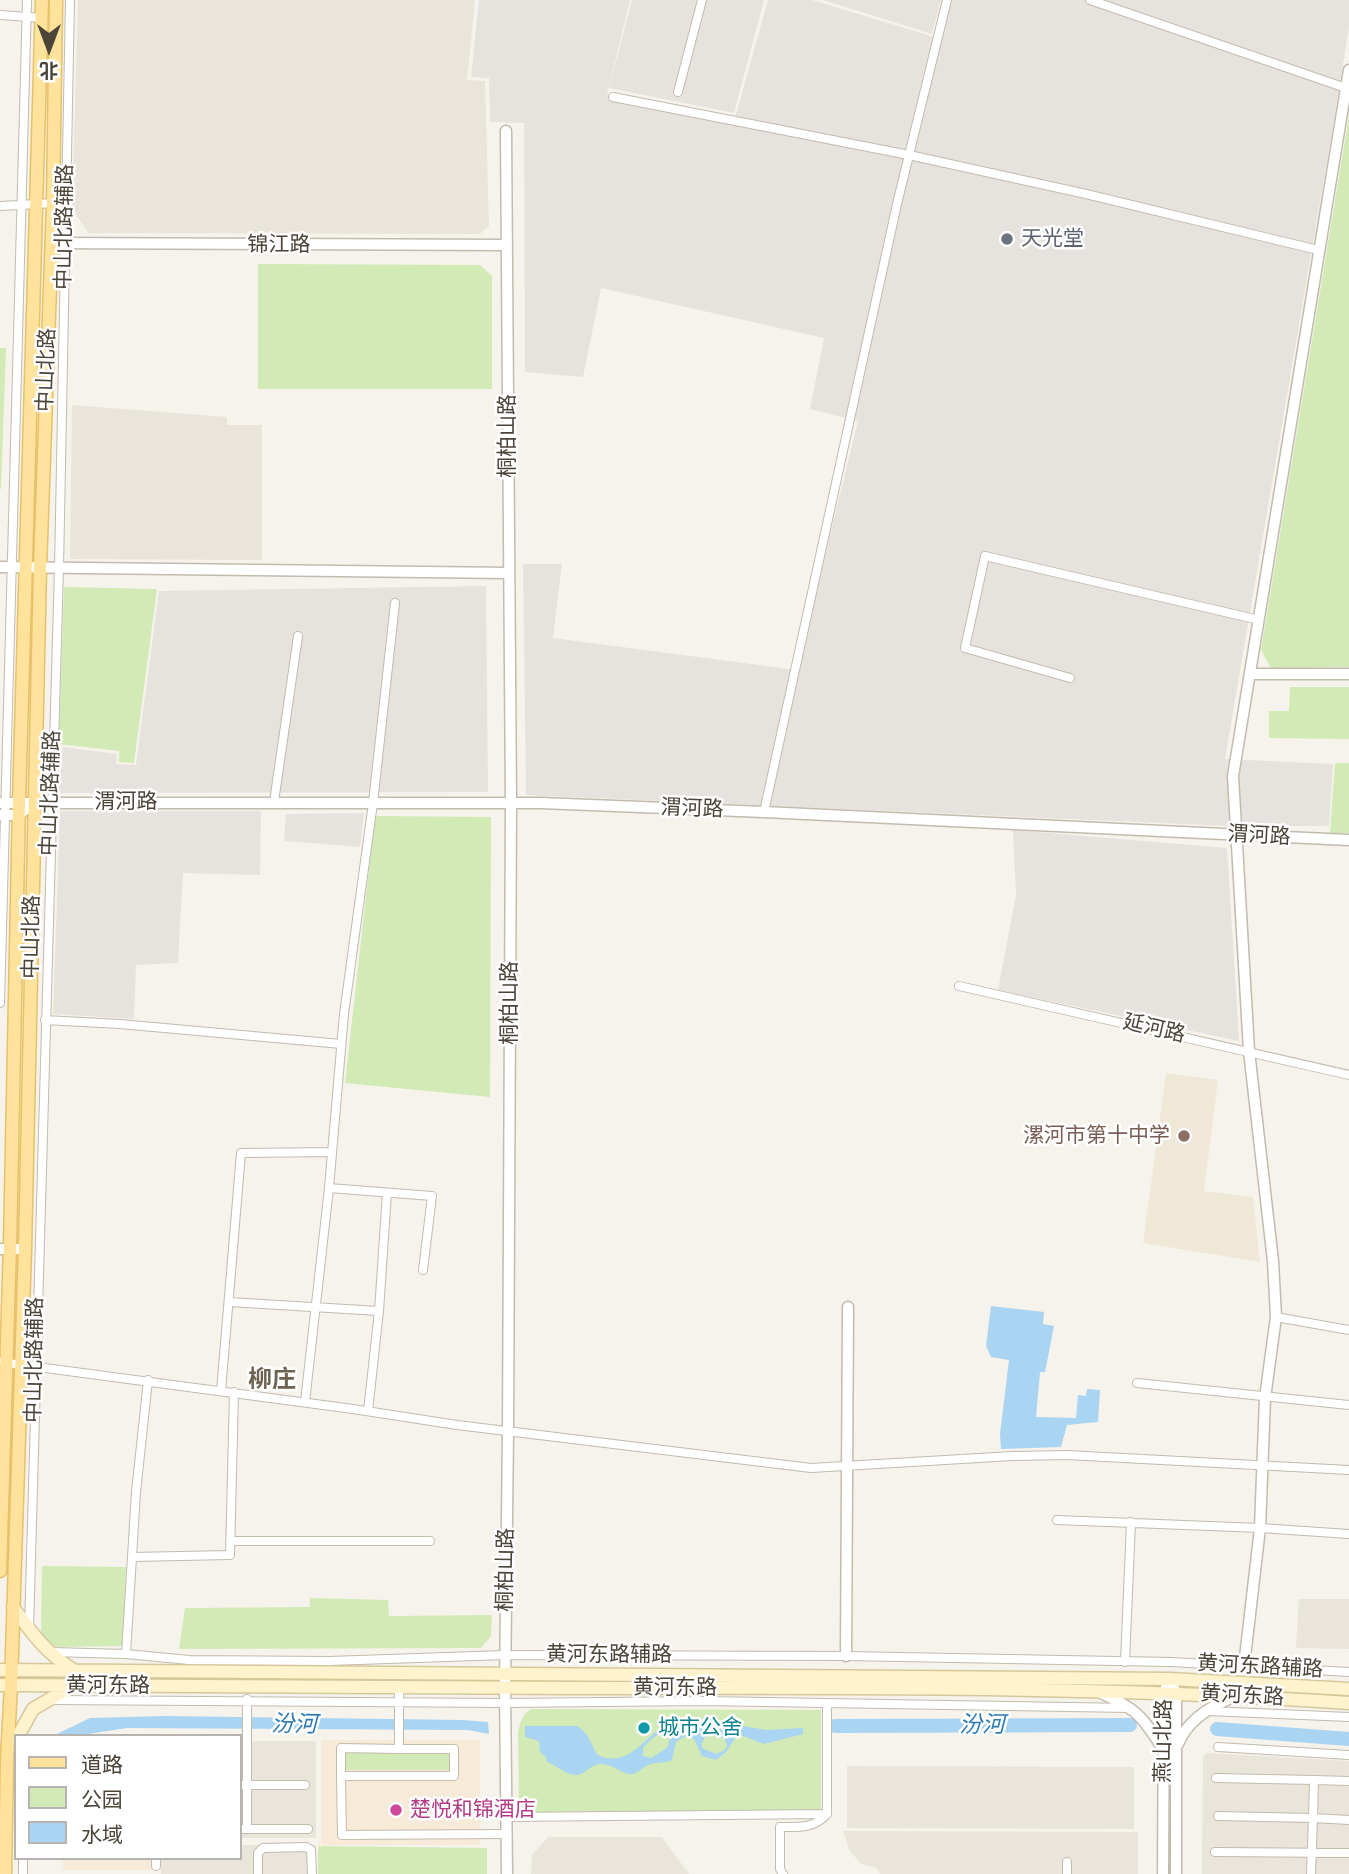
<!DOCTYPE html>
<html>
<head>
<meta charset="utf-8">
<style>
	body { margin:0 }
	#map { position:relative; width:1349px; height:1874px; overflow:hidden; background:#f6f3ec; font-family:"Fira Sans","Noto Sans SC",sans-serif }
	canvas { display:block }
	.legend { position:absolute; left:14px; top:1734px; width:228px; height:126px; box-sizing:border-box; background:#fff; border:2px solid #b7b4b0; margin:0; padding:9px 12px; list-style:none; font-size:21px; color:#4b4439 }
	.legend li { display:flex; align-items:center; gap:14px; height:35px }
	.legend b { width:35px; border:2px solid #b7b4b0 }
	.north { position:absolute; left:14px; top:14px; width:70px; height:70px; -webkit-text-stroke:5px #fff; paint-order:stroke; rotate:180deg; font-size:19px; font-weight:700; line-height:28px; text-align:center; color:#4b4439 }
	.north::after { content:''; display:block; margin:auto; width:24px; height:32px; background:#4b4439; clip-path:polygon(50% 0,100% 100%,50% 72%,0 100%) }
</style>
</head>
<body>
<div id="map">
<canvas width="1349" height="1874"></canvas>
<ul class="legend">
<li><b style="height:9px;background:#ffe39c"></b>道路</li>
<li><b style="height:19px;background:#d2eab5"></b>公园</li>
<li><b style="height:19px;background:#a9d4f2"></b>水域</li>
</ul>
<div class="north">北</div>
</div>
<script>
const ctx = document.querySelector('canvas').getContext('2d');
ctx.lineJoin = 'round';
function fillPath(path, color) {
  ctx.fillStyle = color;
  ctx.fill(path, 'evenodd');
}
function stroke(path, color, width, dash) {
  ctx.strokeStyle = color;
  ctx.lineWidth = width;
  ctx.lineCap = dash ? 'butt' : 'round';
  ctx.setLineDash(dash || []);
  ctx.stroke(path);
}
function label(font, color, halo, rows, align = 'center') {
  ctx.font = font + ' "Fira Sans","Noto Sans SC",sans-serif';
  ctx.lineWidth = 5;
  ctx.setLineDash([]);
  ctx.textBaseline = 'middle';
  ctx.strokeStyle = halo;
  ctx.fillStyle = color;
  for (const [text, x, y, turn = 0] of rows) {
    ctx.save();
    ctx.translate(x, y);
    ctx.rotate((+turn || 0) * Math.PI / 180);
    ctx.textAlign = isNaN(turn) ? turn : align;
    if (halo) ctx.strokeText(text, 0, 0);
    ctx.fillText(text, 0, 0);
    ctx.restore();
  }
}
fillPath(new Path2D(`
	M78,0H475L467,80L485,81L489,226L480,234L88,233L72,208Z
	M72,405L227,417V425H262V560L70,559Z
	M1299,1599H1349V1649L1296,1648Z
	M240,1741H316V1838H240Z
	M1206,1753L1349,1761V1874H1202L1203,1758Z
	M847,1766L1134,1767V1829L847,1828Z
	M843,1831L1138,1832V1874H880L877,1868L861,1864L850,1851Z
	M548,1837H662L689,1874H531L532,1855Z
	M240,1845H316V1874H161V1858H240Z`), '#eae5da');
fillPath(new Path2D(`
	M321,1740H480V1845H321Z
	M63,1858H159V1870H63Z`), '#f7ead8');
fillPath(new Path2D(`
	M479,0H630L607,95L735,118L768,0H812L941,39L952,0H1349V27L1339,90L1225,759L1333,764L1329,826H1228L526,795L523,564H562L553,638L797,670L858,421L810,409L824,338L601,288L583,377L525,372L524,123L490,122L489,78L471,77Z
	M632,0H764L734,113L609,88Z
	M823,0H941L932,34Z
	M486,586L488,792L58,793L63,747L117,754L116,764L136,765L159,591Z
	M60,811H261L260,875L183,873L178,963L136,965L134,1019L53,1014Z
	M364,813L360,847L284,841L286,814Z
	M1013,830L1227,848L1239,1041L998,990L1016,895Z`), '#e6e2dd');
fillPath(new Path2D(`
	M1166,1073L1218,1080L1204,1191L1253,1197L1260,1262L1143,1243Z`), '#efe8d6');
fillPath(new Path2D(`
	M1349,116V667L1271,668L1261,650Z
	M258,264L480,265L492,276V389H258Z
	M0,348H6L1,489H0Z
	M64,587L157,589L134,763L119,762V751L59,744Z
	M1290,687H1349V739L1269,738V711H1289Z
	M1335,763H1349V833H1330Z
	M375,816L491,817L490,1097L345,1083Z
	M42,1566L126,1567L123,1646L58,1647L48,1643L41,1634Z
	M310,1598L388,1600L389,1616L492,1615L491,1636L481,1648L179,1649L185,1608L310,1607Z
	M532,1709L821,1710V1811L519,1812L518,1732C521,1721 522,1713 532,1709Z
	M343,1753H451V1770H343Z
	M318,1846L487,1848V1874H318Z`), '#d2eab5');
fillPath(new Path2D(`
	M991,1306L1044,1312L1043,1324L1054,1326L1045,1372H1040L1036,1417L1076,1418L1078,1395L1086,1396L1087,1389L1100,1390L1098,1422L1067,1425L1061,1447L1001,1449L1000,1434L1009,1360L991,1357L986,1346Z
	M164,1716L463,1720L488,1722L489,1734L468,1730L127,1728L75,1736H53L90,1718Z
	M668,1725L711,1726L726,1731L742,1726L767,1730L803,1728V1734L764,1744L738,1734L726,1752L716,1760L702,1756L694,1739L684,1737L676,1742L672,1760C664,1764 654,1761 646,1766C641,1769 638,1773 632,1774C620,1775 610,1760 596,1765C589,1767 585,1774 577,1775C565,1775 557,1765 547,1762L546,1757L540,1752L539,1741L525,1737V1726H577C593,1735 592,1753 600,1756C631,1768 646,1733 668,1725ZM668,1732L671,1735L667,1748L651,1758L643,1756V1748C651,1740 656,1733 668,1732ZM714,1735L724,1738L727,1745L725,1750L716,1754L702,1748V1743L705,1737Z`), '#a9d4f2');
stroke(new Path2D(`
	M835,1726L1130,1725
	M1217,1729L1349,1739`), '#a9d4f2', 14);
const minor = new Path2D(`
	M1090,0L1346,88
	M0,15L42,18
	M678,92L702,0
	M613,97L909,155L1086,194L1318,250
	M0,206L55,203
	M395,603L373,803L344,1014L329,1188L432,1196L423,1270
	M1070,678L965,648L985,556L1259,620
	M274,802L298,636
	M764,812L897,204L947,0
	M959,986L1349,1075
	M0,1003L27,0
	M45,1020L120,1024L341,1044
	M229,1302L379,1311
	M1276,1317L1349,1330
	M0,1362L353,1409L457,1425L811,1468L1012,1456L1067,1455L1349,1470
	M1137,1383L1349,1405
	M221,1391L241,1153L332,1152
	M305,1402L329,1188
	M368,1411L379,1311L387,1193
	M1057,1520L1260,1528L1349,1534
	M230,1541H430
	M132,1557L230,1555L234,1392
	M29,1629L59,568L70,0
	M51,1652L126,1654L189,1660L329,1661L505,1655L846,1656L1171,1662L1349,1672
	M126,1654L136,1492L148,1380
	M1125,1662L1131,1522
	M399,1688V1749L341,1748V1776H454V1749H399
	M247,1699V1829
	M51,1700L505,1703L704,1701L1130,1708
	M1208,1711L1349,1717
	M1218,1747L1349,1755
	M341,1776L342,1835L506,1834
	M1216,1778L1314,1780L1313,1818L1218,1816
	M1314,1780L1349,1781
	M240,1785H305
	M506,1817L827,1814V1704
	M240,1829H308
	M1215,1852L1349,1853
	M1067,1862V1874
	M156,1866V1858
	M23,1874V1858
	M258,1874V1853L263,1848L306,1847L311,1850L312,1874
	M783,1874L780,1869V1827C798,1827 814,1829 827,1814
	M1311,1874L1313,1818L1349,1820`);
const tertiary = new Path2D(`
	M506,131L511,803L508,1431L505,1688L507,1874
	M51,243L507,245
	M0,567L509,573
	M1250,674H1349
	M0,803H541L764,812L1349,840
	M0,815H18L25,810
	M0,1249H25
	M846,1656L848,1307
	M1244,1666L1260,1528L1265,1398L1276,1317L1273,1261L1249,1051L1233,776L1349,70
	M1174,1688L1176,1693V1874
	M1099,1692C1137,1710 1140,1713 1163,1749
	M1178,1744C1187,1721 1211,1706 1233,1697
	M1163,1874L1164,1692L1170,1679`);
const secondary = new Path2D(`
	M13,1607C33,1635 46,1653 75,1671
	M0,1670L1170,1679L1349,1689
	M0,1685C192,1685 384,1688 576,1688C834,1688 1092,1685 1349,1703
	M18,1736L33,1709L69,1688`);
const primary = new Path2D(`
	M0,1571L10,1245L19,802L42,0
	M5,1874L7,1760L11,1685L25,1249L40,568L53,203L56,0`);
stroke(minor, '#c2bbae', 10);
stroke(tertiary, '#c2bbae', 13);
stroke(secondary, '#d6c79b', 15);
stroke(primary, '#e6c16a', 15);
stroke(minor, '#fff', 8);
stroke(tertiary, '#fff', 10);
stroke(secondary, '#fff3cd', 12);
stroke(primary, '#ffe39c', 12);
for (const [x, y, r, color] of [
	[1007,239,7,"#6b7280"],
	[1184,1136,7,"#8d6e63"],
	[644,1728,7,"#0f9aa8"],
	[396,1810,7,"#d1479c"]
]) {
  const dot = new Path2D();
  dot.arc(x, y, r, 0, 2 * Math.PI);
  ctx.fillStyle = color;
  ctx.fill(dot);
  stroke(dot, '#fff', 2.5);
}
label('21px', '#4b4439', '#fff', [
	["中山北路辅路",65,227,-89],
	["锦江路",279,245],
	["中山北路",47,370,-88],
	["桐柏山路",508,436,-90],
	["中山北路辅路",51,793,-88],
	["渭河路",126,802],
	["渭河路",692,809,2],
	["渭河路",1259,836,3],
	["中山北路",32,937,-89],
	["桐柏山路",510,1003,-90],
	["延河路",1154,1029,13],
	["中山北路辅路",35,1360,-89],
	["桐柏山路",506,1570,-89],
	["黄河东路辅路",609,1655],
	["黄河东路辅路",1260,1667,3],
	["黄河东路",108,1686],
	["黄河东路",675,1688],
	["黄河东路",1242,1696,3],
	["燕山北路",1164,1741,-89]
]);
label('21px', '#5b616d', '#fff', [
	["天光堂",1021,239]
], 'left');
label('21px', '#785e54', '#fff', [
	["漯河市第十中学",1170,1136]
], 'right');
label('21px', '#0d838f', '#fff', [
	["城市公舍",658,1728]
], 'left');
label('21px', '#b23c85', '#fff', [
	["楚悦和锦酒店",410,1810]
], 'left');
label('italic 23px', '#2e7ab2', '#fff', [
	["汾河",294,1725,1],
	["汾河",982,1726]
]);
label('bold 24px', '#6e6250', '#fff', [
	["柳庄",272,1380]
]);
</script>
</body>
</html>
